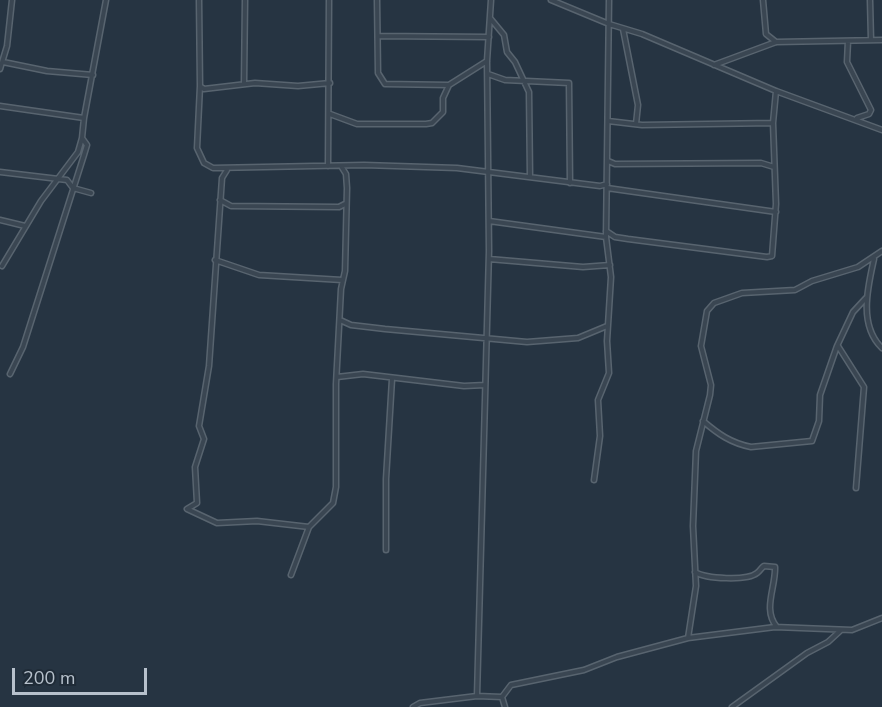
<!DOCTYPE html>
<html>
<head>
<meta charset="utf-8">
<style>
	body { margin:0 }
	#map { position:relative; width:882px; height:707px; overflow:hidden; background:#263442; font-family:"Nunito Sans",sans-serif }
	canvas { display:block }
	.scale { position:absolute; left:12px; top:668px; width:135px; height:27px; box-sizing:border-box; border:3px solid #b7c1cc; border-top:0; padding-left:8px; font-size:18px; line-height:21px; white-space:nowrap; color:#b7c1cc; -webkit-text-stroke:4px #1f2b37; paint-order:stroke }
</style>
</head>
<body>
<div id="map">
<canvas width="882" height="707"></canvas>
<div class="scale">200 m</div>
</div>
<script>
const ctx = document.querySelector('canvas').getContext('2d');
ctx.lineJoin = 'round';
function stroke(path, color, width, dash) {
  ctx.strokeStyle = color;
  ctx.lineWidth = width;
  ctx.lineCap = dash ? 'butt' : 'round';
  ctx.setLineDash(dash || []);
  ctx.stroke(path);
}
const street = new Path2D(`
	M199,0L200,86L197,148L204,163L213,168L364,165L457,168L600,186L607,184
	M377,0L378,73L385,84L449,85L487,61
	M551,0L609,24L642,34L776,91L882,130
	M763,0L766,34L776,42
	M870,0L871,40
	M490,18L504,35L507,52L515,62L529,92L530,177
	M623,29L638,105L636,124
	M378,36L489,37
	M848,41L847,62L871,110L869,114L857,118
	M3,62L47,71L93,75
	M714,65L776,42L882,40
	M0,69L7,46L12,0
	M488,74L505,80L569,83L570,183
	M244,84L245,0
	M201,87L204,89L255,83L298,86L330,83
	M0,106L84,118
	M330,114L357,124H426L432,123L443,112V98L449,85
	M608,121L642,125L773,123
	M608,161L615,164L761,163L774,167
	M328,166L329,0
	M227,170L222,178L209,366L199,426L204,439L195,467L197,503L187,509L217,523L257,521L309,527
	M0,172L67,180L73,188L91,193
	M607,188L776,212
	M220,200L231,206L339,207L345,204
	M0,220L25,226
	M489,221L606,237
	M606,231L615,237L628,239L767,257L772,256L776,204L773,123L776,91
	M489,259L583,267L610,265
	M874,259C868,286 858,325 882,348
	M215,260L259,275L342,280
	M2,266L41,201L78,152L82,138
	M340,320L351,325L385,329L527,342L578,338L607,326
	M838,346L864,387L856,488
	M10,374L23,347L84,155L87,145L82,138L84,118L106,0
	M337,377L363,374L464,386L485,385
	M703,421C718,434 731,443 751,447L812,441L819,421L820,395L837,346L853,312L866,298
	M594,480L600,436L598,400L609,373L607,341L611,277L606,237L609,0
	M386,550V479L392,379
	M695,572C706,579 747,581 757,573C760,571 761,568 764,566L775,567C776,587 762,610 777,627
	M291,575L309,527L333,503L336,487V384L341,289L345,271L347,188L346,174L341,166
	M688,638L696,586L693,526L696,451L710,395L711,385L701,346L707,311L714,303L742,293L795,290L812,281L858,267L882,251
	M477,696L489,251L487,61L491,0
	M502,697L505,707
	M413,707L420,703L477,696L502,697L511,685L584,670L617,657L688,638L775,627L852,630L882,618
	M732,707L807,653L828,642L840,631`);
stroke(street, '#58646f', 7);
stroke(street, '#3a4652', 4);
</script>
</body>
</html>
